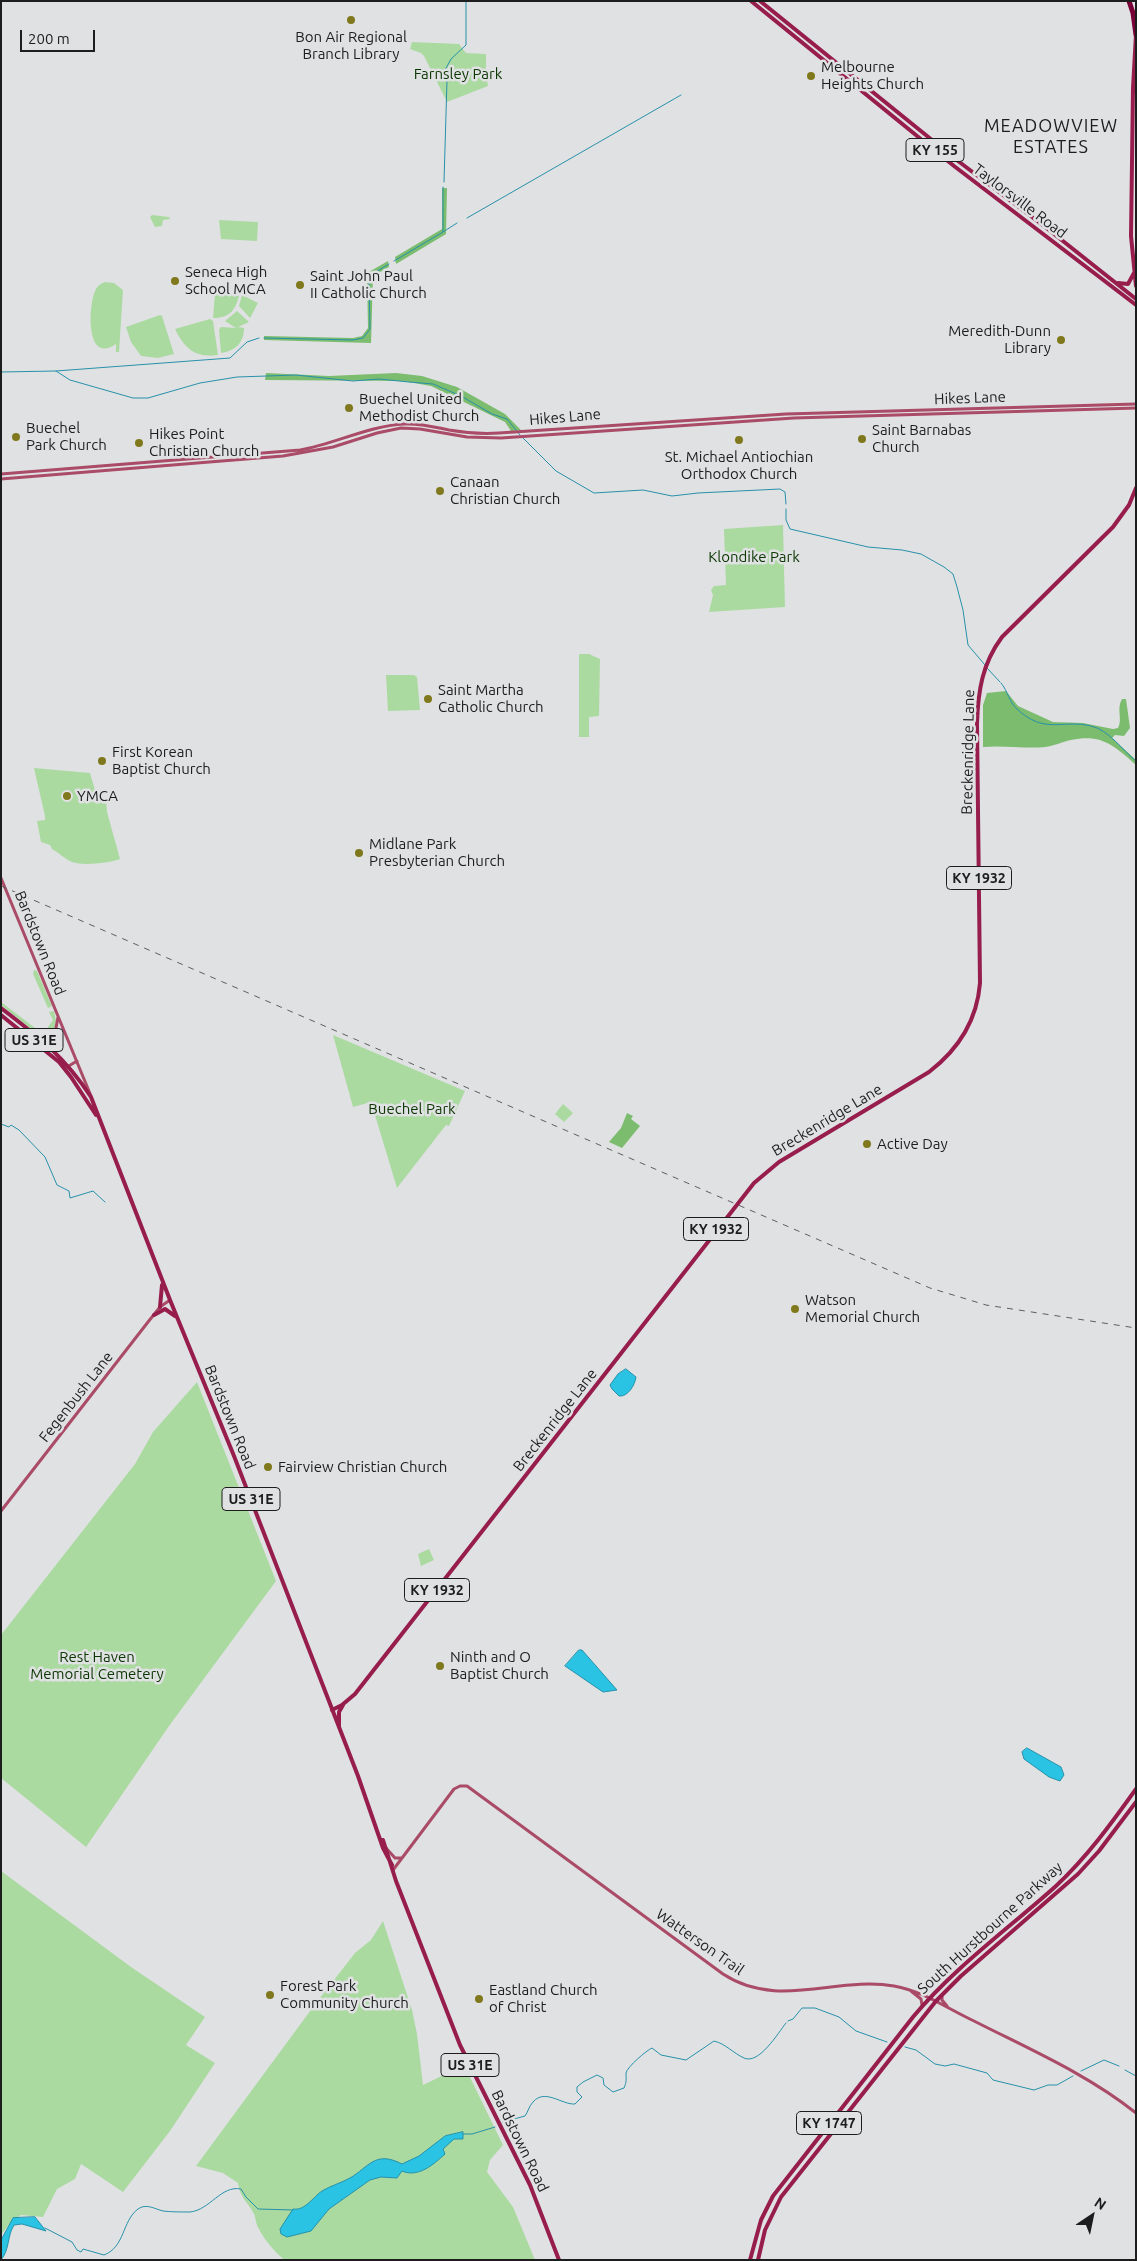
<!DOCTYPE html>
<html>
<head>
<meta charset="utf-8">
<style>
	body { margin:0 }
	#map { position:relative; width:1137px; height:2261px; overflow:hidden; background:#e0e1e3; font-family:Ubuntu,sans-serif }
	canvas { display:block }
	.frame { position:absolute; inset:0; border:2px solid #1d1d1e; pointer-events:none }
	.north { position:absolute; left:1067px; top:2191px; width:50px; height:50px; -webkit-text-stroke:4px #e0e1e3; paint-order:stroke; rotate:34deg; font-size:14px; font-weight:700; line-height:20px; text-align:center; color:#1d1d1e }
	.north::after { content:''; display:block; margin:auto; width:18px; height:22px; background:#1d1d1e; clip-path:polygon(50% 0,100% 100%,50% 72%,0 100%) }
	.scale { position:absolute; left:20px; top:30px; width:75px; height:22px; box-sizing:border-box; border:2px solid #1d1d1e; border-top:0; padding-left:6px; font-size:15px; line-height:18px; white-space:nowrap; color:#1d1d1e; -webkit-text-stroke:4px #e0e1e3; paint-order:stroke }
</style>
</head>
<body>
<div id="map">
<canvas width="1137" height="2261"></canvas>
<div class="frame"></div>
<div class="north">N</div>
<div class="scale">200 m</div>
</div>
<script>
const ctx = document.querySelector('canvas').getContext('2d');
ctx.lineJoin = 'round';
function fillPath(path, color) {
  ctx.fillStyle = color;
  ctx.fill(path, 'evenodd');
}
function stroke(path, color, width, dash) {
  ctx.strokeStyle = color;
  ctx.lineWidth = width;
  ctx.lineCap = dash ? 'butt' : 'round';
  ctx.setLineDash(dash || []);
  ctx.stroke(path);
}
function label(font, color, halo, rows, align = 'center') {
  ctx.font = font + ' Ubuntu,sans-serif';
  ctx.lineWidth = 5;
  ctx.setLineDash([]);
  ctx.textBaseline = 'middle';
  ctx.strokeStyle = halo;
  ctx.fillStyle = color;
  for (const [text, x, y, turn = 0] of rows) {
    ctx.save();
    ctx.translate(x, y);
    ctx.rotate((+turn || 0) * Math.PI / 180);
    ctx.textAlign = isNaN(turn) ? turn : align;
    if (halo) ctx.strokeText(text, 0, 0);
    ctx.fillText(text, 0, 0);
    ctx.restore();
  }
}
fillPath(new Path2D(`
	M412,42L459,44L466,53L486,54V75L488,86L447,102L424,56L421,53L410,49Z
	M152,215L169,217L170,219L163,220L162,226L155,227L150,217Z
	M219,220L258,222L257,241L221,239Z
	M105,282L114,283L123,290L119,352H116V344C85,366 88,303 96,289C98,285 102,283 105,282Z
	M215,294L239,296C235,311 229,318 213,318Z
	M242,295L258,303L250,318L239,306Z
	M237,311L249,322L238,327L244,328C244,343 235,351 221,353L219,330L221,327L236,328L225,321Z
	M160,315L162,316L174,354L158,358L141,356L131,342L126,327Z
	M210,319L213,321L218,355C195,358 185,349 175,329Z
	M783,525L785,607L709,612L713,595L711,590L714,586L726,585L724,529Z
	M579,654H589L600,659L599,716L589,717V737H579Z
	M386,675H414L417,677L420,710L388,711Z
	M34,768L90,773L97,797L106,799L107,812L120,859C109,863 83,866 72,862C65,859 59,853 52,849L50,845L41,842L37,821L45,820V816Z
	M34,970L37,971L52,1006L48,1008L33,974Z
	M1,1002L43,1034L53,1020L49,1012L54,1011L56,1021L52,1042L49,1043L1,1005Z
	M333,1035L465,1091L449,1126L446,1125L397,1188L371,1102L353,1107Z
	M563,1104L573,1113L564,1122L555,1114Z
	M197,1382L276,1581L169,1726L86,1847L1,1778V1635L135,1464L153,1432Z
	M429,1549L434,1560L421,1566L418,1554Z
	M1,1871L131,1967L205,2017L186,2045L215,2063L170,2131L123,2192L81,2164L75,2179L57,2189L43,2217L21,2215L12,2221L1,2235Z
	M383,1921L412,2010L417,2034L423,2085L464,2065L503,2145L490,2160L487,2172L513,2207L535,2260H285C277,2255 263,2238 259,2229C256,2225 256,2219 254,2214C247,2200 241,2200 238,2183L223,2173L196,2166L316,2003L355,1953L371,1940Z`), '#abdaa1');
fillPath(new Path2D(`
	M442,188H447L446,234L396,264L395,257L442,229Z
	M388,261L389,267L373,276L371,343L264,340V336L353,338L362,336L368,328L367,273Z
	M266,373L329,376L396,373L422,376L457,387L505,414L521,430L511,431L505,422L431,386L403,381L265,380Z
	M1006,691L1018,706L1053,722L1083,723L1113,729L1118,728C1123,719 1116,709 1122,699H1126L1130,728L1124,736L1115,735L1112,738L1136,760V765C1113,745 1102,734 1071,740C1062,742 1054,746 1045,747C1026,749 1003,745 983,747V705L987,693Z
	M627,1113L633,1116L631,1119L640,1126L622,1148L609,1142L621,1128Z`), '#7cbc6e');
const water = new Path2D(`
	M626,1369L636,1377C635,1385 628,1397 619,1396L612,1389L610,1385L618,1374Z
	M579,1650H582L617,1690L603,1692L565,1666Z
	M1027,1748L1061,1767L1064,1775L1060,1781L1049,1777L1024,1759L1022,1752Z
	M463,2132V2139H454L443,2149L445,2154C433,2165 418,2178 402,2171L397,2178L381,2177L370,2180L329,2209L311,2231L287,2237L281,2234L280,2229L293,2209C305,2211 313,2197 322,2191C330,2186 341,2183 350,2178C369,2167 375,2150 402,2164L419,2156L445,2136Z
	M35,2217L46,2231L22,2224L14,2225C7,2236 10,2249 1,2260V2240L13,2218Z`);
fillPath(water, '#2ac3e4');
stroke(water, '#2691a9', 1);
stroke(new Path2D(`
	M444,182L447,80L445,70L451,59L466,45V1
	M467,218L681,95
	M443,232L457,223
	M394,261L443,232V187
	M264,338L353,340L363,338L370,329L369,279L371,275L389,264
	M56,371L230,358L247,342L259,338
	M1,372L56,371L70,380L133,398H148L200,383L237,377L296,375L353,381L379,379L409,382L433,384L461,396L492,414L507,419L520,435
	M523,438L556,471L594,493L643,490L672,496L698,493L780,489L785,492L786,504
	M786,509V520L790,529L868,547L902,550L921,554L944,567L953,574L957,587L963,610L968,645L985,665
	M987,668L1000,682
	M1001,683C1008,691 1009,702 1017,709C1045,735 1062,719 1091,726C1109,730 1122,750 1136,761
	M1,1124L9,1127L11,1125L19,1130L45,1157L57,1185L69,1191L70,1198L93,1191L105,1202
	M788,2021L793,2019L802,2008H815L839,2017L856,2031L887,2042
	M905,2047L916,2050L935,2064L945,2066L954,2064L987,2073L993,2080L1034,2090L1048,2085H1057L1073,2076
	M1125,2070L1136,2076
	M1081,2071L1104,2060L1119,2066
	M503,2122L525,2116C528,2112 529,2106 533,2102C545,2088 562,2105 575,2104L582,2097L577,2092V2087L583,2082L597,2075L603,2078L604,2085L613,2092L624,2088C627,2081 626,2079 626,2073C627,2067 647,2050 652,2048L661,2055L686,2060L714,2041C726,2044 733,2053 744,2058C759,2065 778,2033 786,2023
	M463,2134H472L495,2127
	M45,2228L72,2242L77,2250L81,2252L83,2249L104,2255C125,2247 122,2221 138,2209C146,2203 155,2209 163,2211C171,2212 183,2212 190,2212C210,2210 221,2185 241,2189L246,2197L258,2209L293,2210`), '#2691a9', 1);
stroke(new Path2D(`
	M1,474L300,450C335,444 368,426 404,424C420,423 434,427 449,430C466,433 483,434 499,433L786,414L1136,404
	M1,479L283,456L333,447L377,433L401,428L420,429L467,437L501,438L794,418L1136,408
	M1,878L91,1096
	M52,1050L58,1017
	M67,1067L77,1061
	M1,1511L148,1322L160,1307L170,1300
	M386,1848L395,1858H402
	M393,1870L454,1789L460,1786H467L723,1974C778,2010 836,1976 894,1986C923,1991 948,2009 974,2021C1029,2049 1087,2074 1136,2113
	M911,1991L921,1999L922,2005
	M942,1995V2000L947,2006`), '#aa4b67', 3);
stroke(new Path2D(`
	M751,1L954,166L1136,305
	M760,1L958,161L1044,226L1136,299
	M1136,34L1133,88L1131,236L1136,286
	M1135,92L1136,84
	M1118,283L1128,284L1134,273
	M1,1008C39,1037 65,1057 91,1097L170,1300L234,1456L358,1776L383,1848L392,1865
	M1,1015L59,1062L71,1077L96,1115
	M160,1307L162,1285
	M154,1315L165,1309L175,1316
	M332,1710L342,1705L355,1694L754,1183L779,1162L929,1072C959,1049 977,1021 980,983L977,724C978,691 982,664 1002,637L1113,527L1129,505L1136,488
	M339,1727V1712L343,1705
	M381,1840H383L396,1881L460,2045L530,2185L559,2260
	M750,2260L761,2220L773,2196L913,2017C955,1967 1008,1929 1056,1886C1087,1857 1111,1824 1136,1789
	M758,2260L765,2230L781,2197L936,2001L961,1976L1078,1874L1099,1851L1136,1802`), '#971d4c', 4);
stroke(new Path2D(`
	M1129,1L1133,13L1136,35`), '#780037', 5);
stroke(new Path2D(`
	M1,886L930,1288L986,1305L1136,1328`), '#5e5e60', 1, [6, 6]);
for (const [x, y, r, color] of [
	[351,20,5,"#7f781d"],
	[811,76,5,"#7f781d"],
	[175,281,5,"#7f781d"],
	[300,285,5,"#7f781d"],
	[1061,340,5,"#7f781d"],
	[349,408,5,"#7f781d"],
	[16,437,5,"#7f781d"],
	[862,439,5,"#7f781d"],
	[739,440,5,"#7f781d"],
	[139,443,5,"#7f781d"],
	[440,491,5,"#7f781d"],
	[428,699,5,"#7f781d"],
	[102,761,5,"#7f781d"],
	[67,796,5,"#7f781d"],
	[359,853,5,"#7f781d"],
	[867,1144,5,"#7f781d"],
	[795,1309,5,"#7f781d"],
	[268,1467,5,"#7f781d"],
	[440,1666,5,"#7f781d"],
	[270,1995,5,"#7f781d"],
	[479,1999,5,"#7f781d"]
]) {
  const dot = new Path2D();
  dot.arc(x, y, r, 0, 2 * Math.PI);
  ctx.fillStyle = color;
  ctx.fill(dot);
  stroke(dot, '#e0e1e3', 2);
}
for (const [x, y, w] of [
	[935,150,58],
	[979,878,65],
	[34,1040,58],
	[716,1229,65],
	[251,1499,58],
	[437,1590,65],
	[470,2065,58],
	[829,2123,65]
]) {
  const box = new Path2D();
  box.roundRect(x - w / 2, y - 11.5, w, 23, 4);
  ctx.fillStyle = '#e0e1e3';
  ctx.fill(box);
  stroke(box, '#1d1d1e', 1);
}
label('bold 14px', '#1d1d1e', null, [
	["KY 155",935,150],
	["KY 1932",979,878],
	["US 31E",34,1040],
	["KY 1932",716,1229],
	["US 31E",251,1499],
	["KY 1932",437,1590],
	["US 31E",470,2065],
	["KY 1747",829,2123]
]);
label('15px', '#1d1d1e', '#e0e1e3', [
	["Bon Air Regional",351,37,"center"],
	["Branch Library",351,54,"center"],
	["Melbourne",821,67],
	["Heights Church",821,84],
	["Seneca High",185,272],
	["School MCA",185,289],
	["Saint John Paul",310,276],
	["II Catholic Church",310,293],
	["Meredith-Dunn",1051,331,"right"],
	["Library",1051,348,"right"],
	["Buechel United",359,399],
	["Methodist Church",359,416],
	["Buechel",26,428],
	["Park Church",26,445],
	["Saint Barnabas",872,430],
	["Church",872,447],
	["Hikes Point",149,434],
	["Christian Church",149,451],
	["St. Michael Antiochian",739,457,"center"],
	["Orthodox Church",739,474,"center"],
	["Canaan",450,482],
	["Christian Church",450,499],
	["Saint Martha",438,690],
	["Catholic Church",438,707],
	["First Korean",112,752],
	["Baptist Church",112,769],
	["YMCA",77,796],
	["Midlane Park",369,844],
	["Presbyterian Church",369,861],
	["Active Day",877,1144],
	["Watson",805,1300],
	["Memorial Church",805,1317],
	["Fairview Christian Church",278,1467],
	["Ninth and O",450,1657],
	["Baptist Church",450,1674],
	["Forest Park",280,1986],
	["Community Church",280,2003],
	["Eastland Church",489,1990],
	["of Christ",489,2007]
], 'left');
label('15px', '#0a3600', '#e0e1e3', [
	["Farnsley Park",458,74],
	["Klondike Park",754,557],
	["Buechel Park",412,1109],
	["Rest Haven",97,1657],
	["Memorial Cemetery",97,1674]
]);
label('15px', '#1d1d1e', '#e0e1e3', [
	["Taylorsville Road",1020,201,37],
	["Hikes Lane",970,398,-2],
	["Hikes Lane",565,417,-5],
	["Breckenridge Lane",968,752,-89],
	["Bardstown Road",40,943,68],
	["Breckenridge Lane",827,1120,-31],
	["Fegenbush Lane",76,1397,-52],
	["Bardstown Road",230,1417,68],
	["Breckenridge Lane",555,1420,-52],
	["South Hurstbourne Parkway",990,1928,-42],
	["Watterson Trail",700,1942,35],
	["Bardstown Road",520,2141,64]
]);
ctx.letterSpacing = '1px';
label('18px', '#1d1d1e', '#e0e1e3', [
	["MEADOWVIEW",1051,126],
	["ESTATES",1051,147]
]);
ctx.letterSpacing = '0px';
</script>
</body>
</html>
